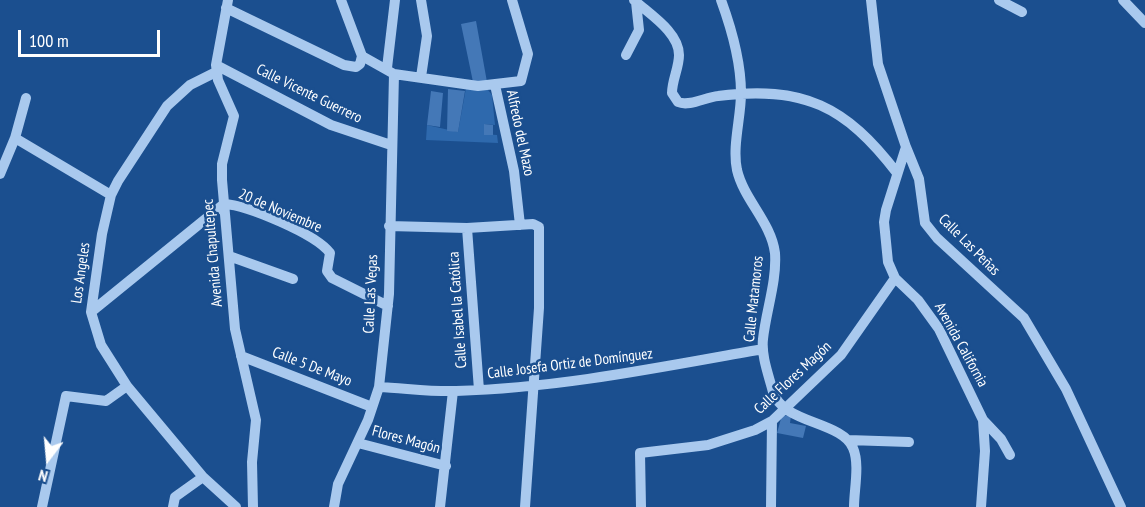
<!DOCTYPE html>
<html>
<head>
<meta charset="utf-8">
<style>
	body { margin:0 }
	#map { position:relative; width:1145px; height:507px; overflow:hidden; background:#1b4f8f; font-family:"PT Sans Narrow",sans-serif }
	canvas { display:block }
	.north { position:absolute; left:18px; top:429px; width:60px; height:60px; -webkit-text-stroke:4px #1b4f8f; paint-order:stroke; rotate:196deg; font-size:16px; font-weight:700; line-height:24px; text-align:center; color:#fff }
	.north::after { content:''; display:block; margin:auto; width:21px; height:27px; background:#fff; clip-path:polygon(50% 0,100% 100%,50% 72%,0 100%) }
	.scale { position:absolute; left:18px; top:30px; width:142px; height:27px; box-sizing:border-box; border:3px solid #fff; border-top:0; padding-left:8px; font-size:18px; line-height:21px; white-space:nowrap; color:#fff; -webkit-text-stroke:4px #1b4f8f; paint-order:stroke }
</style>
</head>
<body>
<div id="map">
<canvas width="1145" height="507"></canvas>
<div class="north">N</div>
<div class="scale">100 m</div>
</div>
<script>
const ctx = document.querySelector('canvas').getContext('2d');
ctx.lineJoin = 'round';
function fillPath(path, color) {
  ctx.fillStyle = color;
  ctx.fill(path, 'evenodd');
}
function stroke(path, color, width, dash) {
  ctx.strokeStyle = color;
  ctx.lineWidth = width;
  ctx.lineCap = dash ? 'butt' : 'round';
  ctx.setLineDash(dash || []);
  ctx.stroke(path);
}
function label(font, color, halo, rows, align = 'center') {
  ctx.font = font + ' "PT Sans Narrow",sans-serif';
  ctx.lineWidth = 5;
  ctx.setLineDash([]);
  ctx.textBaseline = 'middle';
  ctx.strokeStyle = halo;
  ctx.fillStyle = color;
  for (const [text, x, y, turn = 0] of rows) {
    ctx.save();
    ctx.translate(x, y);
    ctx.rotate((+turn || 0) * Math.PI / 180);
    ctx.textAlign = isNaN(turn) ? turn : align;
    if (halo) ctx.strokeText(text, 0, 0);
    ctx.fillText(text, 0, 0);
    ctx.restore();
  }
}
fillPath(new Path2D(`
	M466,88L488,90L492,95L495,125L485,124L484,134L497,135L498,143L426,140L427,125L458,132Z`), '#2e69ad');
fillPath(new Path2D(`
	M476,21L487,82H473L461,24Z
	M448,89L465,91L458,132L447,131Z
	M431,91L443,93L440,127L427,125Z
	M484,124L493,125V135H484Z
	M782,415L791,416L790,423L806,426L803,438L777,433Z`), '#4478b7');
stroke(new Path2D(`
	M228,0L216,65L218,80L234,116L222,164V180L235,329L256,420L252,462L253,507
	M341,0L362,56L394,74L478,86L521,81L528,54L512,0
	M634,0C649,14 679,32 679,55C679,68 672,80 672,93L678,102C689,107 706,97 718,96C803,85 846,106 897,173
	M721,0C732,30 741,61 741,93C741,118 732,146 737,170C744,200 771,222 775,253C777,281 766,311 763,339C761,356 769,376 773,392C783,424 842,421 853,448C860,464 854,490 854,507
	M871,0L878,64L906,147L886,210L884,222L888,262L895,278L918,300L939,329L983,420L985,451L981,507
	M999,0L1022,12
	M1123,0L1145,23
	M226,8L344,65L356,67L360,64L362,56
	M626,55L639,30L636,2
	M216,65L331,125L391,145
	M387,68L395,0
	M216,72L190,85L167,106L118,181L111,195L102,234L91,312L101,345L127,386L203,477L236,507
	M421,77L427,36L421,0
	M495,85L514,171L520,225
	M15,138L111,195
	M906,147L919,179L925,223L937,238L1024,318L1066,389L1121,507
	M0,174L15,138L26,98
	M389,226L467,228L533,224L539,227V308L525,507
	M467,228L479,390
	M229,256L293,279
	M91,312L224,204C247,205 316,234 330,253L327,271L332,278L388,306
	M241,356L372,407
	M379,387C404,388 431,392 456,391C559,388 661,367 763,349
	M983,420L1001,439L1010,455
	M848,440L909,442
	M358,443L446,466
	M42,507L66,396L106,401L127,386
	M173,507L175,497L203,477
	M334,507L338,484L368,420L379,387L389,294L394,74
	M440,507L453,391
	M641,507L640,453L708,445L755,430L772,421L841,355L895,278
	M771,507L772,421`), '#a9c9ee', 10);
label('15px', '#fff', '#1b4f8f', [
	["Calle Vicente Guerrero",309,94,26],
	["Alfredo del Mazo",520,133,78],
	["20 de Noviembre",280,211,23],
	["Calle Las Peñas",969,245,45],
	["Avenida Chapultepec",213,253,-95],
	["Los Angeles",81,273,-82],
	["Calle Las Vegas",371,294,-87],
	["Calle Matamoros",754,299,-84],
	["Calle Isabel la Católica",458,310,-94],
	["Avenida California",961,345,61],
	["Calle Josefa Ortiz de Domínguez",570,364,-7],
	["Calle 5 De Mayo",312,367,21],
	["Calle Flores Magón",793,378,-43],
	["Flores Magón",406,440,15]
]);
</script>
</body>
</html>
